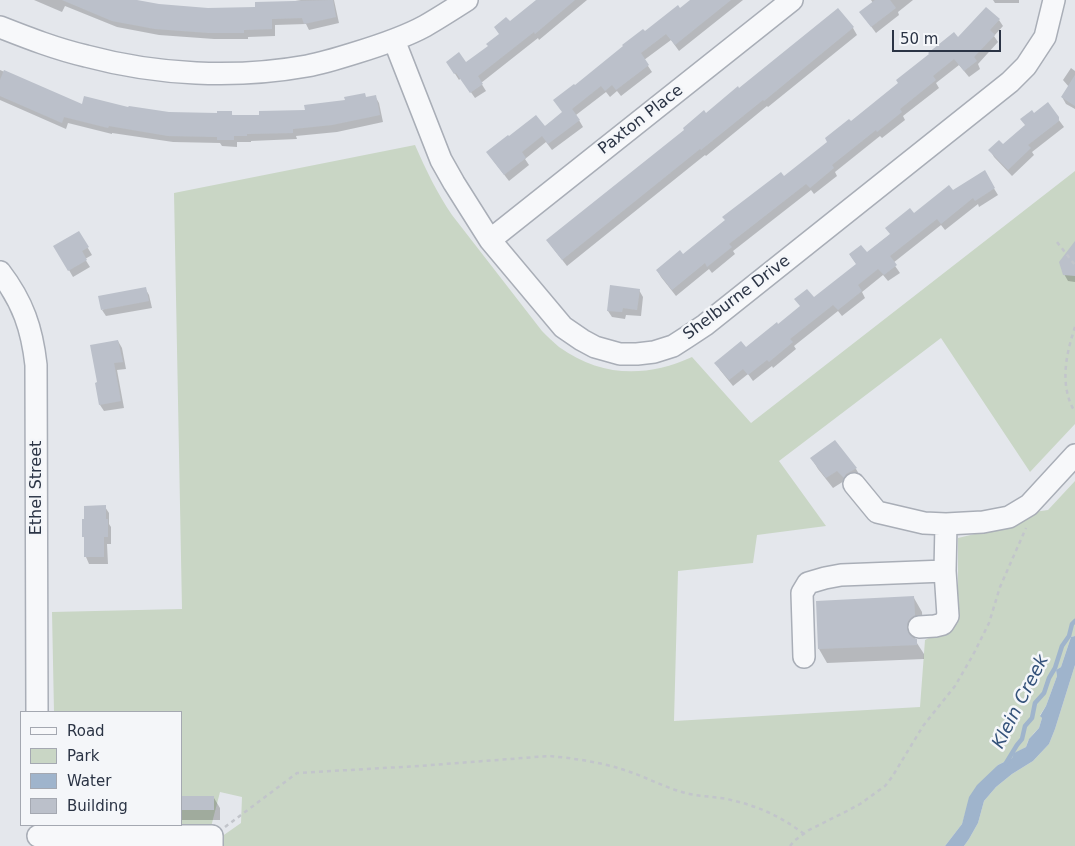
<!DOCTYPE html>
<html>
<head>
<meta charset="utf-8">
<style>
	body { margin:0 }
	#map { position:relative; width:1075px; height:846px; overflow:hidden; background:#e4e7ec; font-family:"DejaVu Sans",sans-serif }
	canvas { display:block }
	.legend { position:absolute; left:20px; top:711px; width:162px; height:115px; box-sizing:border-box; background:#f4f6f9; border:1px solid #a4a8b1; margin:0; padding:6px 9px; list-style:none; font-size:15px; color:#2b3445 }
	.legend li { display:flex; align-items:center; gap:10px; height:25px }
	.legend b { width:25px; border:1px solid #a4a8b1 }
	.scale { position:absolute; left:892px; top:30px; width:109px; height:22px; box-sizing:border-box; border:2px solid #2b3445; border-top:0; padding-left:6px; font-size:15px; line-height:18px; white-space:nowrap; color:#2b3445; -webkit-text-stroke:4px #f4f6f9; paint-order:stroke }
</style>
</head>
<body>
<div id="map">
<canvas width="1075" height="846"></canvas>
<ul class="legend">
<li><b style="height:6px;background:#f7f8fa"></b>Road</li>
<li><b style="height:14px;background:#c9d6c5"></b>Park</li>
<li><b style="height:14px;background:#9fb4cc"></b>Water</li>
<li><b style="height:14px;background:#bbc0ca"></b>Building</li>
</ul>
<div class="scale">50 m</div>
</div>
<script>
const ctx = document.querySelector('canvas').getContext('2d');
ctx.lineJoin = 'round';
function fillPath(path, color) {
  ctx.fillStyle = color;
  ctx.fill(path, 'evenodd');
}
function stroke(path, color, width, dash) {
  ctx.strokeStyle = color;
  ctx.lineWidth = width;
  ctx.lineCap = dash ? 'butt' : 'round';
  ctx.setLineDash(dash || []);
  ctx.stroke(path);
}
function label(font, color, halo, rows, align = 'center') {
  ctx.font = font + ' "DejaVu Sans",sans-serif';
  ctx.lineWidth = 5;
  ctx.setLineDash([]);
  ctx.textBaseline = 'middle';
  ctx.strokeStyle = halo;
  ctx.fillStyle = color;
  for (const [text, x, y, turn = 0] of rows) {
    ctx.save();
    ctx.translate(x, y);
    ctx.rotate((+turn || 0) * Math.PI / 180);
    ctx.textAlign = isNaN(turn) ? turn : align;
    if (halo) ctx.strokeText(text, 0, 0);
    ctx.fillText(text, 0, 0);
    ctx.restore();
  }
}
fillPath(new Path2D(`
	M415,145C426,170 437,193 452,215L542,331C547,336 553,342 559,347C601,377 646,378 692,357L751,423L1075,171V424L1030,472L941,338L779,461L826,526L757,535L753,563L678,571L674,721L920,707L925,640L958,623V538L1000,528L1027,513L1048,510L1075,481V636L1071,637L1061,667L1056,670L1057,676L1046,706L1040,715L1042,718L1039,728L1034,733L1028,741L1026,747L1015,753L1012,758L998,765L965,814L962,824L945,846H221V837L241,823L242,797L220,792L211,827L56,846V825H181V712H54L52,612L182,609L174,193Z
	M1075,665V846H964L969,839L978,823L984,801L996,787L1012,774L1033,761L1049,744L1055,729Z`), '#c9d6c5');
fillPath(new Path2D(`
	M1075,636V665L1055,729L1049,744L1033,761L1012,774L996,787L984,801L978,823L969,839L964,846H945L962,824L969,797L977,785L998,765L1012,758L1014,753L1026,747L1029,739L1039,728L1042,718L1040,716L1046,706L1057,676L1056,670L1061,667L1071,637Z`), '#9fb4cc');
fillPath(new Path2D(`
	M34,0H130L159,5L208,9L256,8L301,0H334L339,23L309,30L306,24L275,25V36L248,37V39H214L159,35L117,27L65,6L62,12Z
	M538,0H587L539,40L538,38L481,83L486,91L475,98L461,78L459,80L452,69L465,64L490,47L510,23Z
	M692,0H743L679,51L671,40L644,60L652,72L621,96L617,91L610,97L606,92L576,115L583,127L552,150L546,142L525,159L529,165L509,181L492,159L544,127L563,113L575,87L645,33L680,10Z
	M871,0H913L898,12L899,15L876,33L861,13L873,3Z
	M993,0H1019V3H995Z
	M838,10L853,28L857,35L768,107L767,106L706,156L705,155L567,266L552,247L548,241Z
	M999,20L1003,26L994,36L998,42L978,64L980,69L969,77L959,65L936,83L939,88L903,116L905,120L882,138L880,136L835,172L837,176L814,194L811,190L733,251L735,254L712,273L709,269L676,296L661,277L657,270L683,255L784,178L828,142L851,122L958,39Z
	M1071,68L1075,71V109L1066,104L1062,97L1069,87L1063,80Z
	M0,70L83,106L129,109L169,113L218,114L231,113L233,116L260,117L306,111L375,96L379,103L383,122L337,132L296,136L297,139L251,141V142H237V147L222,146L220,143L173,142L112,133V134L68,123L66,129L0,100Z
	M1047,104L1064,127L1032,152L1034,155L1012,176L994,157L990,150L1003,146L1025,126L1034,115Z
	M984,172L998,195L979,207L978,204L945,230L941,225L893,263L900,273L888,281L883,275L862,292L865,298L842,316L838,311L794,346L796,349L773,368L772,366L753,381L748,374L733,386L720,370L716,363L746,349L813,299L857,265L850,255L867,253L914,215Z
	M79,233L92,255L85,259L90,267L73,277L55,246Z
	M1075,254V282L1068,281L1064,274Z
	M145,288L149,295L152,308L106,316L102,310Z
	M639,290L643,297L641,316L626,315L625,319L612,317L608,311Z
	M118,341L122,348L126,369L117,370L124,408L104,411L100,405Z
	M835,442L856,469L862,479L850,487L844,481L833,488L818,469L812,459Z
	M105,507L109,513V524L111,527V544H107L108,564H89L86,557V540L83,536Z
	M914,598L922,612L923,630L916,635L915,640L924,654V659L827,663L819,649Z
	M181,798H214L220,808V820H181Z
	M136,825H160V834H141Z`), '#0003');
stroke(new Path2D(`
	M1006,763L1017,745L1022,739L1025,726L1032,718L1035,703L1044,693L1049,678L1055,668L1062,646L1069,636L1072,624L1075,621`), '#9fb4cc', 4.5);
fillPath(new Path2D(`
	M62,0H137L159,4L208,8L255,7V2L333,0L336,17L304,24L302,18L272,19V29L244,30V33H209L155,29L112,21Z
	M536,0H575L535,34L534,32L478,76L483,84L470,93L456,73L454,74L446,62L459,52L466,62L488,46L486,44L499,34L494,27L506,17L510,21Z
	M690,0H731L675,45L666,34L641,53L649,65L616,90L612,85L605,91L601,86L572,109L580,120L548,144L542,136L522,152L526,158L504,175L486,152L508,135L509,136L536,115L545,126L562,112L553,100L574,84L575,85L623,46L622,45L643,29L645,31L678,5L680,8Z
	M875,0H890L896,8L871,27L859,12Z
	M986,7L1000,19L990,30L995,35L974,57L977,61L964,71L954,59L933,76L936,80L900,109L902,112L877,132L876,130L832,165L834,168L810,188L806,184L729,244L732,247L707,267L705,263L672,290L656,270L680,250L683,254L725,220L722,217L781,172L784,176L827,142L825,138L849,119L851,121L898,83L896,80L929,54L928,53L954,32L958,37Z
	M838,8L854,27L764,101L763,100L701,150L700,149L562,260L546,240L684,130L683,128L704,110L706,113L738,86L739,88Z
	M4,70L82,104L84,96L128,107L129,106L169,112L217,113V111H232V115H259V111L305,110L304,105L345,100L344,97L365,93L366,97L376,95L380,115L332,125L293,129V133L247,134V136H234V140H217V137L168,136L109,126L108,128L64,117L62,123L0,96V80Z
	M1075,75V106L1061,97Z
	M1048,102L1059,117V121L1028,145L1031,148L1008,170L988,150L999,140L1003,144L1025,125L1020,119L1032,110L1034,113Z
	M985,170L995,188L975,201L973,198L941,224L937,219L890,256L897,265L884,275L878,269L858,285L862,291L838,310L833,305L790,339L793,342L769,362L767,360L748,375L743,369L729,380L714,363L741,341L746,347L777,322L778,324L800,306L794,299L807,289L814,297L856,264L849,254L861,245L867,252L890,234L885,228L910,208L914,213L949,185L953,190Z
	M79,231L89,247L82,251L87,260L68,271L53,246Z
	M1075,241V276L1063,275L1059,262Z
	M610,285L640,289L637,310L623,308L622,312L607,311Z
	M146,287L149,301L101,310L98,296Z
	M118,340L123,362L114,363L121,401L99,405L95,383L97,382L90,345Z
	M835,440L857,468L846,474L844,478L837,471L826,478L810,458Z
	M106,505V519H108V537H104V557H84V537H82V519H84V506Z
	M914,596L915,615L912,617L908,621L907,628L909,634L913,638L917,639V645L818,649L816,601Z
	M181,796H214V810H181Z`), '#bbc0ca');
const minor = new Path2D(`
	M0,27C28,38 56,49 86,56C157,75 235,79 307,66C323,63 339,58 355,53C378,46 403,38 425,26C439,18 453,9 467,0
	M394,40L441,160L454,183L490,240L563,327L582,340L595,347L620,354H637L654,352L673,346L687,337L705,325L1010,82L1026,66L1045,37L1054,0
	M490,240L792,0
	M0,272C23,302 32,329 36,365L37,712
	M854,484L877,512L924,523L946,524L983,522L1009,517L1029,505L1075,455
	M919,627L935,626L943,624L948,616L945,571L946,524
	M804,657L802,593L808,583L825,578L841,575L945,571
	M38,836H212V846`);
stroke(minor, '#a9aeb7', 24);
stroke(new Path2D(`
	M1057,242L1075,265
	M1075,327C1066,354 1059,386 1075,412
	M225,827L297,773L419,766L549,756C571,758 600,762 621,769C642,775 661,786 682,792C698,797 715,796 731,800C758,806 782,817 804,834
	M790,846L794,841L809,830L847,811L860,804L885,786L892,777L923,726L955,686L973,655L989,623L1000,587L1026,528`), '#c2c5cb', 2.5, [4, 4]);
stroke(minor, '#f7f8fa', 21);
label('16px', '#2b3445', '#f4f6f9', [
	["Paxton Place",641,120,-38],
	["Shelburne Drive",737,298,-37],
	["Ethel Street",37,488,-90]
]);
label('italic 18px', '#34527a', '#f4f6f9', [
	["Klein Creek",1021,702,-63]
]);
</script>
</body>
</html>
